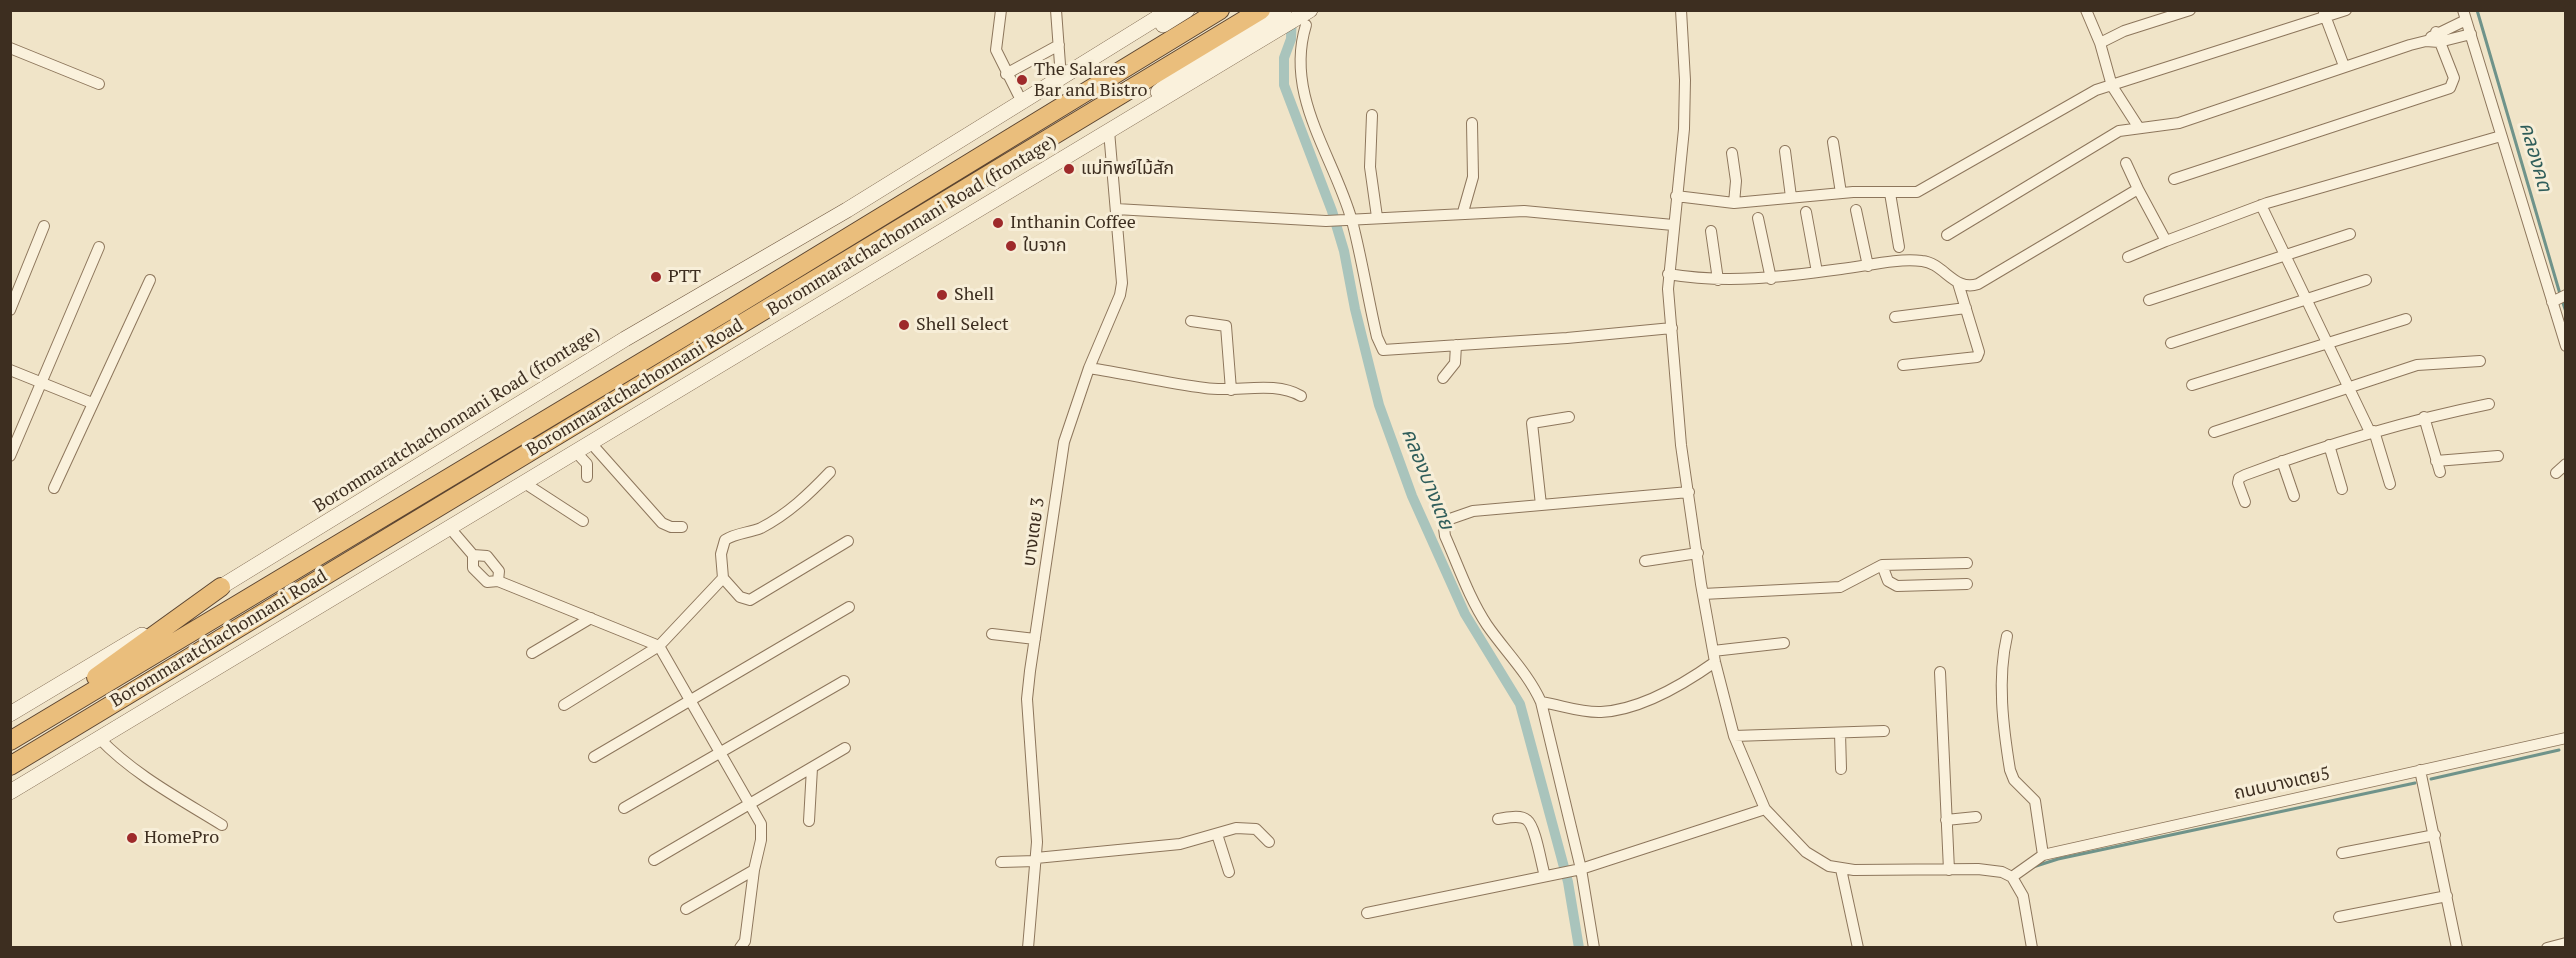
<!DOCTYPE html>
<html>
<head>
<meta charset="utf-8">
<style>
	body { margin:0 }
	#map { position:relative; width:2576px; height:958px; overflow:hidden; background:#f0e4c8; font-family:"PT Serif",serif }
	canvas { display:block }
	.frame { position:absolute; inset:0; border:12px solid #3d2e20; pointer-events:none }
</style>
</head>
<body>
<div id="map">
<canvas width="2576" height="958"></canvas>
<div class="frame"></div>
</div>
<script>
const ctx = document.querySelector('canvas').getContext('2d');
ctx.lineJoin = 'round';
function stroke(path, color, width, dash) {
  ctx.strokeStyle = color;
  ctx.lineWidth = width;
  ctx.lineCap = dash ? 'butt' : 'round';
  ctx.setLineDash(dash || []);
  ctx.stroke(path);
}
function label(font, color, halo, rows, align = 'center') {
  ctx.font = font + ' "PT Serif","Noto Sans Thai",serif';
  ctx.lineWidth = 6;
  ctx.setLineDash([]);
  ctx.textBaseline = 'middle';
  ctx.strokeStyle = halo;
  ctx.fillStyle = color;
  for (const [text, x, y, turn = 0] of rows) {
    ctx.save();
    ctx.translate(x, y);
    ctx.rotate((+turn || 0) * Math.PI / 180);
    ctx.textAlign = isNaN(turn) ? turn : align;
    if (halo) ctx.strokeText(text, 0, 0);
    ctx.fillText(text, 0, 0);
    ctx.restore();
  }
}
stroke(new Path2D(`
	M2477,10L2560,294
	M2562,300L2566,312
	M2431,779L2559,750
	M2033,867L2058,859L2415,783`), '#6f938a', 3);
stroke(new Path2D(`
	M1292,10L1291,39L1284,58V85L1332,211L1344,251L1355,309L1379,405L1412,496L1465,614L1520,704L1568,882L1579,948`), '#a9c4bc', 10);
const minor = new Path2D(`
	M1001,10L996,50L1022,102
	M1056,10L1061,78
	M1681,10L1685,80L1684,129L1668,289L1681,445L1701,584L1715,662L1734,736L1765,809L1806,852L1829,866L1854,870L1978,869L2002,872L2012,877L2023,896L2032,948
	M2086,10L2100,43L2112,86L2139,128
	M2463,10L2566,346
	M2324,13L2344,66
	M1306,25C1284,96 1334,156 1352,221C1362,259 1368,299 1377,337L1383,350L1567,338L1672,328
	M2431,37L2466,20
	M2100,43L2124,31L2190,10
	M10,48L99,84
	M1006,74L1059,45
	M1372,115L1370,167L1377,217
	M1833,142L1841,193
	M1785,151L1791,197
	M1732,153L1736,181L1734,203
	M2126,163L2138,189
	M2174,179L2450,88L2454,78L2436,32
	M1890,193L1899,247
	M1676,196L1734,203L1853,192H1917L2096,90L2346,10
	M2261,205L2370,432
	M1116,209L1326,221L1524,211L1673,225
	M1856,210L1868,266
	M1463,212L1473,177L1472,123
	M1806,212L1817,272
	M1758,218L1771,279
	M1711,231L1718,280
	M1947,235L2119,131L2179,123L2410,45L2426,41L2439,42L2471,34
	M2128,257L2166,241
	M1668,274C1727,284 1782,277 1841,269C1867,266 1896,258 1922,261C1944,263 1954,292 1978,284L2138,189L2166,241L2267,203L2501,136
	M2149,300L2350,234
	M2552,302L2566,295
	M10,310L44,226
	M1895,317L1966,308
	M1191,321L1226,326L1231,390
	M2171,343L2366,280
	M1903,365L1977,357L1979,352L1958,283
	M1089,368C1128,374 1166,383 1205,388C1237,393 1273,380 1301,396
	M10,370L92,403
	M1443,378L1455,363L1456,345
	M2192,385L2406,319
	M2424,417L2440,472
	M2374,431L2390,484
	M2214,432L2417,365L2480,361
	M590,442L662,523L671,527H682
	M2329,445L2342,489
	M575,451L587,464V477
	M10,456L99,247
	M2282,461L2294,496
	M2436,461L2498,456
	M2556,473L2566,464
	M523,482L583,521
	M54,488L150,280
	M2245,502L2238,483L2239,478L2245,475C2325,445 2405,421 2489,404
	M1541,505L1532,423L1569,417
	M449,527L473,555V568L487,582L498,581L659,646L761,824V840L754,870L745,941L740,948
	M473,555L487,556L499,571L498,581
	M1645,561L1698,553
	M1882,565L1888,581L1897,586L1967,584
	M723,578L721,554L725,540C736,533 749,533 761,528C788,514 809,494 830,472
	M1703,594L1840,587L1882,565L1967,563
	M992,634L1035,639
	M2007,636C1997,679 2003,727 2010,770L2014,780L2035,801L2043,855
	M1713,651L1784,643
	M532,653L591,618
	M1940,672L1949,870
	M1541,702C1561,705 1581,713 1601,712C1640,710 1684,684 1715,662
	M564,705L659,646L723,578L740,597L750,600L848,541
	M1840,733L1841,769
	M1734,736L1884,731
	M99,738C133,774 180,799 222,825
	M594,757L849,607
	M2420,770L2457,948
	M624,808L844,681
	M1498,819C1506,818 1520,814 1527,820C1536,827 1541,864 1545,876
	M1946,820L1976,817
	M809,821L812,768
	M1217,834L1229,872
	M2342,853L2435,835
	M1036,858L1180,844L1236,828L1256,829L1269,842
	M654,860L845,748
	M1001,862L1036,861
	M1841,869L1858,948
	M2012,877L2043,855L2566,738
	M686,909L754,870
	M1367,913L1581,869L1541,702C1528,673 1505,651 1487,625C1469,598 1458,565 1445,536L1444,528L1447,520L1473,511L1689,492
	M2339,917L2447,896
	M1028,948L1037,842L1027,699L1030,671L1064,442L1089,368L1120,295L1122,283L1109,131
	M1594,948L1581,869L1765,809
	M2547,948L2566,943`);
const secondary = new Path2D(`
	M1163,25L1187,10
	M1158,92L1185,70L1284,10
	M211,593L625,339L847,210L1170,10
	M10,714L142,635
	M10,792L1310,10`);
const trunk = new Path2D(`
	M96,677L221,587
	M10,741L732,308L1220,10
	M10,766L1261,10`);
stroke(minor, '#8d765c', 12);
stroke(secondary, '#6f573f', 16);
stroke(trunk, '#5b4430', 20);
stroke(minor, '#faf1dc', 10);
stroke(secondary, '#faf1dc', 15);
stroke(trunk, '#eabe7c', 18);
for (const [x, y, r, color] of [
	[1022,80,6,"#9e2a2b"],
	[1069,169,6,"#9e2a2b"],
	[998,223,6,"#9e2a2b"],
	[1011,246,6,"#9e2a2b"],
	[656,277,6,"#9e2a2b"],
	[942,295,6,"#9e2a2b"],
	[904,325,6,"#9e2a2b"],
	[132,838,6,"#9e2a2b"]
]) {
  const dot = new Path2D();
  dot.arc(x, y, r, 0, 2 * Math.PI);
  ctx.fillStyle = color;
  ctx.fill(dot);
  stroke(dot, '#f7eed8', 2);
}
label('18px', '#3d2e20', '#f7eed8', [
	["The Salares",1034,70],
	["Bar and Bistro",1034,91],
	["แม่ทิพย์ไม้สัก",1081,169],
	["Inthanin Coffee",1010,223],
	["ใบจาก",1023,246],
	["PTT",668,277],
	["Shell",954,295],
	["Shell Select",916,325],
	["HomePro",144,838]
], 'left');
label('18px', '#3d2e20', '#f7eed8', [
	["Borommaratchachonnani Road (frontage)",912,226,-31],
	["Borommaratchachonnani Road",635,388,-31],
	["Borommaratchachonnani Road (frontage)",457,420,-32],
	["บางเตย 3",1034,532,-82],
	["Borommaratchachonnani Road",219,639,-31],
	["ถนนบางเตย5",2282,784,-12]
]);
label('italic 20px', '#2f5d5a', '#f7eed8', [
	["คลองคต",2535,157,74],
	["คลองบางเตย",1427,479,68]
]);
</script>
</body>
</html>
